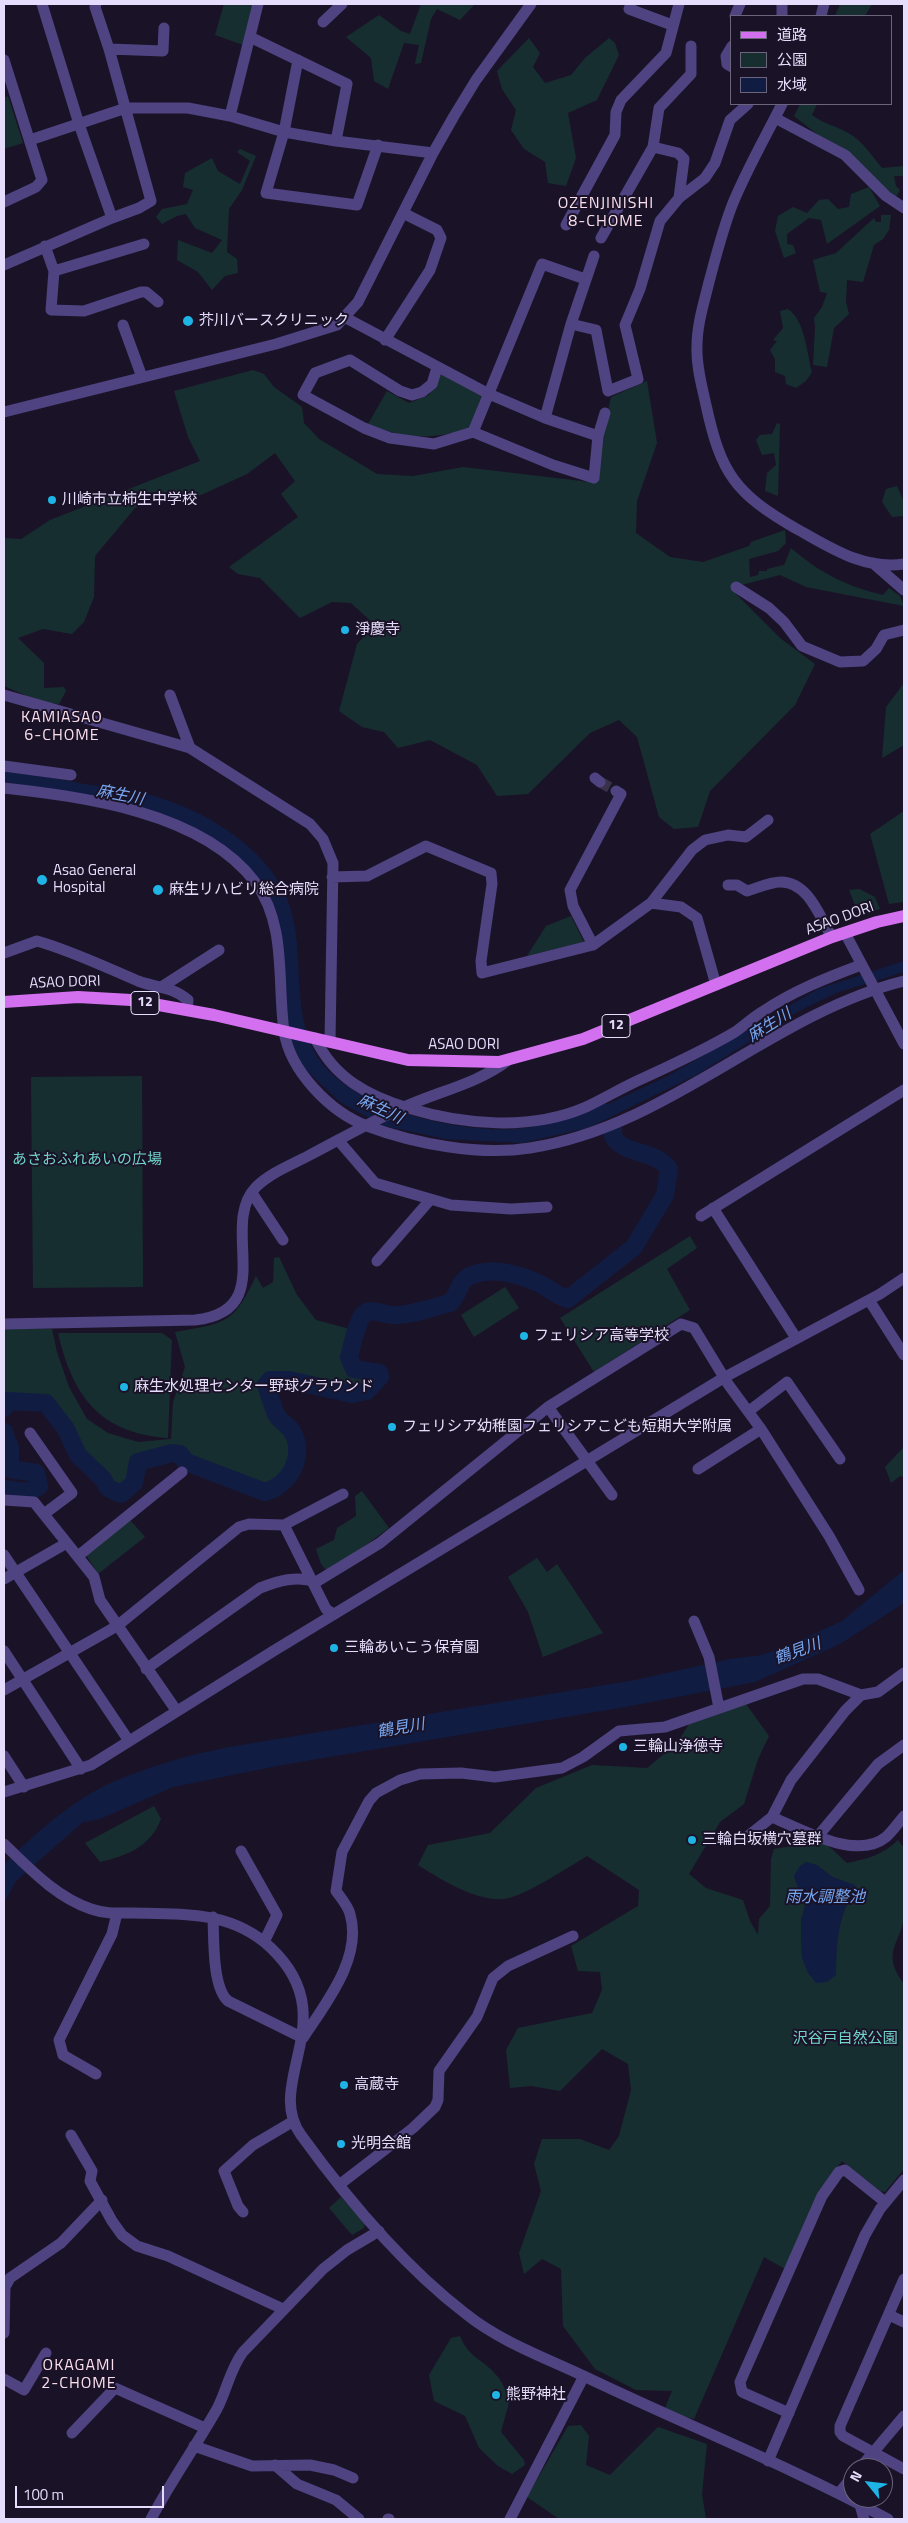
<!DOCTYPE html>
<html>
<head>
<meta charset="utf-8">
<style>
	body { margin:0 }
	#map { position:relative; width:908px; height:2523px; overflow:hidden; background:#1a1327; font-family:"Titillium Web","Noto Sans JP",sans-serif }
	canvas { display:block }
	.frame { position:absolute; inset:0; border:5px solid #e5ddfb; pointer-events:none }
	.legend { position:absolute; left:730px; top:15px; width:162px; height:90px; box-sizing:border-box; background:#1a1327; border:1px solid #6b647c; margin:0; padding:6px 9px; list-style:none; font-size:15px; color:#e5ddfb }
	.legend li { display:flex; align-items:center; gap:10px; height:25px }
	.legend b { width:25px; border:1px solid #6b647c }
	.north { position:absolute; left:843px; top:2458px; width:50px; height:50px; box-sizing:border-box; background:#1a1327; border:1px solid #6b647c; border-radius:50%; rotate:299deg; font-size:14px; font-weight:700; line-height:20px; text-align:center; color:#e5ddfb }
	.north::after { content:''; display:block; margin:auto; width:18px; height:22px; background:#1eb4e6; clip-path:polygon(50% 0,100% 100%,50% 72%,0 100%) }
	.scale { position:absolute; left:15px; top:2486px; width:149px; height:22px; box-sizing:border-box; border:2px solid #e5ddfb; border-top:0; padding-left:6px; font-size:15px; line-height:18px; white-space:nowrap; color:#e5ddfb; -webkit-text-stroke:4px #1a1327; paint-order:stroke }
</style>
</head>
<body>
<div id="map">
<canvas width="908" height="2523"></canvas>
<div class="frame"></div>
<ul class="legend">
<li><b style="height:6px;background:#d370ef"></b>道路</li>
<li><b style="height:14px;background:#172e31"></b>公園</li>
<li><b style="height:14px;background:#111c43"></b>水域</li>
</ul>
<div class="north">N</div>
<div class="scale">100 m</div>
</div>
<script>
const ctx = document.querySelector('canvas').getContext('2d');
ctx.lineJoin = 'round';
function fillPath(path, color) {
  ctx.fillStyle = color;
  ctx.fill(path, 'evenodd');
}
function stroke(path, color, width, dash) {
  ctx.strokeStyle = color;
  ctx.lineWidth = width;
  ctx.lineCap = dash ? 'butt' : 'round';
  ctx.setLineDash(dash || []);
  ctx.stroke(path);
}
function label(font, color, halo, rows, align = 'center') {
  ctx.font = font + ' "Titillium Web","Noto Sans JP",sans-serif';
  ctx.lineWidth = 4;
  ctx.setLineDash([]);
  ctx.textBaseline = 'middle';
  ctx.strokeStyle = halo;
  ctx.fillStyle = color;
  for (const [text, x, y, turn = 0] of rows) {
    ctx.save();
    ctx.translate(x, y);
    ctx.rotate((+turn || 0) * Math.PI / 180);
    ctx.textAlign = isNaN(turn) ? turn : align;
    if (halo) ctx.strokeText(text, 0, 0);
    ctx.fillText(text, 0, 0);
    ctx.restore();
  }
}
fillPath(new Path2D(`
	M224,4H255L243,45L215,35Z
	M421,4H475L460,20L437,9L431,19L421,63L415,64L419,45L404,43L388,89L374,81L371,58L346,37L379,15L401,31L410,34Z
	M840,4H872L865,16H835Z
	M529,38L540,53L533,67L545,83L571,75L585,58L609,38L615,43L619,55L597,100L568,113L576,158L566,186L548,183L545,162L524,149L511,130L516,110L502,89L497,71Z
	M8,96L23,143L4,149V98Z
	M800,104H817L812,115C824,124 836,126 848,133C862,140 872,156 882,168L904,166V176H894L896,186L900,190L896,197L794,116Z
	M240,149L256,156L242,190L229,209L227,252L237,259L238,273L225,276L212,290L198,272L177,260L178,240L212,253L222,240L195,228L186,214L177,216L162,224L156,217L162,209L187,204L193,190L183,187L185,173L212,158L218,171L240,184L250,161L237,152Z
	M869,187L880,206L827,244L821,220L809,218L787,234V244L793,245L796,253L784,258L775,231L778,216L793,207L807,213L819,200L828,199L838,209L849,207L851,194Z
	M881,215H891L889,230L883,239L874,245L863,282L847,280L846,302L849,314L834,328L827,367L813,365L815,327L814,318L822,307L827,293L820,292L813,260L836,253L874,218L876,222H881Z
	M788,309C805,320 807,354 812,372L806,381L796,388L786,384L785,376L775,372V359L770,350L777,341L773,340L783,328L780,311Z
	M253,370L264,374L274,387L302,407L304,423L319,439L377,474L413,476L463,467L598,483L602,437L611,397L647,381L657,443L637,501L636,533L670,557L703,562L749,546L751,542L785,530L786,543L778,551L749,559L750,577L758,575L759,571H767V569L784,565L791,548C820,573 846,586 883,595L889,588L900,596L904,606L806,587L780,575L730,588L780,638L815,664L795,705L710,791L698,827L674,829L659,817L637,737L619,720L590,733L528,794L497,796L477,765L430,740L398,748L384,732L362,727L339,711L357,644L375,625L351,603L332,602L300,618L260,578L238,574L229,567L298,517L281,494L295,481L275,453L247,474L201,495L169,498L135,508L95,556L94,597L84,622L72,634L43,629L18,638L44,663V688L64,687L66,691L59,704L41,702L4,686V538L21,539L50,520L200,461L188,437L174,391Z
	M441,374L482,395L470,429C431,439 406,440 368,424L387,391L409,403L429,395Z
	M777,423L780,424L778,496L765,491L767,473L776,465L774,453L762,455L756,440L760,435L772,434Z
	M897,486L904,502L903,516L892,517L882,502L886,489Z
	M904,683V745L882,758L886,707Z
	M904,811V902L889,904L870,834Z
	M859,889L875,897L880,909L859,916L849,890Z
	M571,916L584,942L527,956L546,926Z
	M142,1076L143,1287L33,1288L31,1077Z
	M690,1236L697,1248L667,1269L690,1310L594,1372L560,1318Z
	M279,1257L297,1295L316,1320L350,1329L343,1353L345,1367L357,1375H374L371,1383L360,1391L340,1387L333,1381C303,1402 288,1362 260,1380C261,1390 261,1401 266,1410C274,1425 294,1441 292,1460C292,1466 285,1474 280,1478C275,1482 270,1489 264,1490C242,1494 214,1478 200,1461H190L181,1450L135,1464L133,1479L122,1487L112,1482L83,1453L68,1426L45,1402L11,1401L4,1397V1329H52L57,1352L69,1387L87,1419L108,1433L138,1442L171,1439L173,1402L185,1367L175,1332C225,1323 233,1325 256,1276L263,1288L273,1282L274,1258Z
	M505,1287L519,1308L474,1337L461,1315Z
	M58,1333H162L172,1340L168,1438C100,1433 73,1397 58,1333Z
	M904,1447V1477L900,1476L891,1483L885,1467Z
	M362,1491L389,1528L358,1551L326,1570L321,1564L316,1549L334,1540L337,1528L356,1516L355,1496Z
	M130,1520L145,1537L98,1574L86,1555Z
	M537,1558L547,1572L557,1564L603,1633L543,1657L528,1612L508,1577Z
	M746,1704L769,1736L758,1759L744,1804L720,1822L689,1874L706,1888L743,1900L750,1921L758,1935L759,1919L770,1906L771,1859L774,1849L823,1841L847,1863C867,1859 883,1855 898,1840L904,1848C904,1869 908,1898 904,1918C899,1946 881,1953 904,1984V2169L885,2192L880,2191L842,2161L819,2191L785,2269L764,2257L694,2419L682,2416L665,2408L672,2391L636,2390L595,2369L563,2326L561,2269L542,2259L524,2274L519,2253L541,2191L534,2164L542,2139H580L609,2150L619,2136L631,2090L628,2064L602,2049L560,2091L531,2086L510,2088L506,2050L518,2028L592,2013L602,1990L600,1972L578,1971L571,1946L638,1906L639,1890L587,1856C567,1868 529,1893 509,1898C481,1905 440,1879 418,1865L428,1845L490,1833L536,1788L592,1765L647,1768L676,1744L689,1724ZM817,1865L832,1877L855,1886C845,1906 837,1928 835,1951C835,1959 836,1967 836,1975L802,1958L801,1921L805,1906L794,1876Z
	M154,1806L161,1819C151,1846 127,1856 100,1862L85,1843Z
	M341,2197L365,2224L364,2228L352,2235L329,2208Z
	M460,2336C469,2359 485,2360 498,2377C503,2383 506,2393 510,2399L501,2432L524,2460L525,2465L512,2474L498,2466L479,2448L465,2416L434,2401L429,2375L451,2338Z
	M581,2425L589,2436L586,2465L610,2475L658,2427L707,2444L702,2494L706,2519H559L527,2497L568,2426Z`), '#172e31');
fillPath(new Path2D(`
	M4,770C30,772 53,778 79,783C92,786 105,786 118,788C173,796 233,824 268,867C315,923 286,987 312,1047C339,1109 470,1138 531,1127C556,1122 579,1113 603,1104H608L668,1076L818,989L904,961V972L836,993L799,1011L696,1075L588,1128L522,1143L446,1139L384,1126L340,1102L306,1070L294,1050L288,1027L282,941L277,913L271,899L195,830L62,791L4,782Z
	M904,1570V1602L901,1605L840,1644L755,1682L625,1707L282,1765L173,1787L100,1819L83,1822L16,1881L4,1903V1865C31,1836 77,1797 113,1782C150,1766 189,1755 229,1747L635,1680L730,1659L762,1655L794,1643L842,1621Z
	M806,1862L817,1865L832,1877L855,1885C838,1920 837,1937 836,1975L827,1982L816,1983L808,1973L802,1958L801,1921L805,1906L794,1876L799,1867Z`), '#111c43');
stroke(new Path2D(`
	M4,1408L7,1401L46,1403L66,1429L78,1455L103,1479L108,1488L121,1494L134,1483L138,1462L172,1453L180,1454L186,1462L265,1492C290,1485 306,1456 292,1431C288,1425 279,1421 276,1414C272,1405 269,1394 266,1385L270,1380H289L352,1394L367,1391L380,1377L379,1373L354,1369L349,1357C352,1347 357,1319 365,1313C373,1308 384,1315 392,1315C411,1316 432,1307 450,1303C458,1296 459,1282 468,1277C491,1265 523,1275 544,1286C552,1291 560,1297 568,1299L634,1247L665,1195L669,1169C656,1150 622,1155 613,1136V1128
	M4,1432L10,1448V1469L36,1473L39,1486L29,1492L4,1489`), '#111c43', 18);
stroke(new Path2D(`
	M600,782L616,791`), '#383147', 11, [11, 5.5]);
stroke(new Path2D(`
	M42,4L79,124L112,218
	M631,4L629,9L672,25
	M735,16L740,4
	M782,16V4
	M821,16L824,4
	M323,22L342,4
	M250,37L347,84L336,141
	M732,46L726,56L727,64L732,67
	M109,49L163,51L164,28
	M4,60L42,180L36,187L4,202
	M298,60L284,132L266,193L357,205L378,145
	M782,104C766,136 747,169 733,203C723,228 716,256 709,282C704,303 697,324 697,346C696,366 702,386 706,405C721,474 735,493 795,528C830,547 862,570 904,564
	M230,116L258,4
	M775,118L845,155L886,196L904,208
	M30,140L126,108H188L230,116L284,132L336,141L433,153
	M653,147L678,153L684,159L679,198
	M566,225L615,135L616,112L621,100L666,53L679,4
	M601,238L653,147L659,108L691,74V46
	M45,246L54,271L51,310L84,311L141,292H146L158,302
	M4,265L112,218L139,208L151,201L109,49L95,7L96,4
	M54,271L144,244
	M346,318L489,394L545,418L598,436L594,478L553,465L473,432L434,444L390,438L364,428L303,395L315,373L350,360L400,391L412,395L422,392L432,384L437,368
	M571,324L596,330L608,391L638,379L625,325L640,289L660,221L679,198L705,178L715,163L730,120L748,104
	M123,325L142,377
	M385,340L430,270L441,238L437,230L403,213
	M4,412L276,344L337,325L358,302L433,153L454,116L476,80L531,4
	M545,418L571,324L594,256
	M473,432L542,264L585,279
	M598,436L605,413
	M873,563L904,590
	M736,587L769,608L784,622L802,646L840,662L863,661L876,649L884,635L904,630
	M4,695L190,748L310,824L323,839L333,863L330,1042
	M170,695L190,748
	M4,766L71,775
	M595,778L600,782
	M4,788C84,797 202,812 255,882C287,925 277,981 284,1031C290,1071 330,1112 367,1126C415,1144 480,1156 530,1148C669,1127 771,1014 904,981
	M332,877L367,876L426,846L491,873L492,884L481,961L482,973L593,945L651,903L692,850L705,840L728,835L746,837L768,820
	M728,885H737L747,891C757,888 770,882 781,882C809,882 820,918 832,937
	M651,903L681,907L697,918L716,985
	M845,933L904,1044
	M593,945L573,906L570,890L621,794L616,791
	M4,953L37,941C72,951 105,967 138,981C156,988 172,986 188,1000L187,1010
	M163,986L219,950
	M315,1038C334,1078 368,1096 408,1108C464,1125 531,1131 586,1107C603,1099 620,1089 637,1081C670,1066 703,1051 735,1032C744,1026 752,1018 762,1012C793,991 826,978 861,965
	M338,1140L375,1183L451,1205L511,1209L547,1207
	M252,1193L283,1240
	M713,1208L796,1338
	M701,1216L904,1090
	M377,1261L430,1200
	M869,1300L904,1355
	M4,1324L195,1320C280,1311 218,1226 256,1187C270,1173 291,1165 308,1156C339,1140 368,1123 400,1109C435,1092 475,1085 507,1061
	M548,1407L612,1495
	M749,1411L787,1382L840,1459
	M30,1433L72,1493L44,1514
	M698,1469L761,1429
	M4,1500L34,1502L94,1577L100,1600L176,1710
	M284,1525L326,1609L333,1614
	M4,1555L129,1741
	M78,1556L182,1472
	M4,1579L65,1544
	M694,1621L709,1657L719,1708
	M4,1651L81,1769
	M146,1669L260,1588C278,1581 297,1575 316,1582L380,1543L548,1407L681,1324L694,1328L728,1384L761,1429L829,1536L859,1590
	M4,1690L117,1626L239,1527L249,1524L284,1525L343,1494
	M4,1756L24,1787
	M4,1792L91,1765L275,1650L725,1377L880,1294L904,1278
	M772,1817C802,1830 857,1861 886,1837C893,1831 898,1823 904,1816
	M748,1836L772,1817L791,1780L845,1711L861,1695
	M818,1836L878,1764L904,1745
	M4,1844C30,1869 56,1897 91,1909C105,1914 119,1913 133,1913C183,1914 232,1911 271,1948C345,2018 263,2082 301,2135C348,2200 402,2265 466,2314C502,2343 549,2359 590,2379C689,2426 791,2467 888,2519
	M241,1851L277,1915L264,1942
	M213,1917C214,1938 212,1987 228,2001L303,2038C325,2004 363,1958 350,1914C348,1906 341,1898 336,1891L342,1852L369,1801L376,1793L400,1780L420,1774L461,1773L495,1777L562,1768L583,1757L619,1731L665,1727L803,1679H818L861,1695L878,1692L904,1673
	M96,2074L63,2055L59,2040L112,1934L117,1913
	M71,2135L92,2171L90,2181L112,2221L122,2235L137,2246L168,2256L283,2309
	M339,2185L413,2128L435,2107L438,2100L439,2071L477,2017L493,1978L508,1966L573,1936
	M243,2212L238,2206L224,2171L253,2145L292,2122
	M904,2279L840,2426V2432L843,2436L904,2469
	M889,2315L904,2322
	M4,2333L5,2287L10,2278L61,2243L102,2200
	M4,2379L24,2390L46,2353
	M789,2413L742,2392L740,2382L822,2196L839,2172L845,2170L885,2202
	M72,2433L115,2388L205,2428
	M194,2446L252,2466L310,2465L334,2470L353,2478
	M768,2461L865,2235L880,2209L904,2180
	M275,2465L297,2484L336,2500L359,2519
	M860,2468L904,2416
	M839,2493L853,2476
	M860,2505L864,2519
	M151,2519C171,2481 196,2446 217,2409C227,2390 230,2369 243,2352L323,2269L347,2250L379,2231
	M388,2519H389
	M510,2519L584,2376`), '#4f4381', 11);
stroke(new Path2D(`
	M4,1002L78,997L131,1000L214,1015L408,1060L499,1062L583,1039L832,937L877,922L904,916`), '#d370ef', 12);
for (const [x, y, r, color] of [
	[188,321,6,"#1eb4e6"],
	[52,500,5,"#1eb4e6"],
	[345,630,5,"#1eb4e6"],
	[42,880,6,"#1eb4e6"],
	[158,890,6,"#1eb4e6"],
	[524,1336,5,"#1eb4e6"],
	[124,1387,5,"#1eb4e6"],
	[392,1427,5,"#1eb4e6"],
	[334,1648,5,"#1eb4e6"],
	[623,1747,5,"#1eb4e6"],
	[692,1840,5,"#1eb4e6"],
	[344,2085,5,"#1eb4e6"],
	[341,2144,5,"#1eb4e6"],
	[496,2395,5,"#1eb4e6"]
]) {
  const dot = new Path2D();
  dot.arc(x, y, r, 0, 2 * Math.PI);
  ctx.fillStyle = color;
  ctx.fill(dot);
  stroke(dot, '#1a1327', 2);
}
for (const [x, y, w] of [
	[145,1003,28],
	[616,1026,28]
]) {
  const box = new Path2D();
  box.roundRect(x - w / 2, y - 11.5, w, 23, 4);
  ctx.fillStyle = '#1a1327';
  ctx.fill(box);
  stroke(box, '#e5ddfb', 1);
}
label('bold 14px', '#e5ddfb', null, [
	["12",145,1003],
	["12",616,1026]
]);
label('15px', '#e5ddfb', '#1a1327', [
	["芥川バースクリニック",199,321],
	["川崎市立柿生中学校",62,500],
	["淨慶寺",355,630],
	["Asao General",53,871],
	["Hospital",53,888],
	["麻生リハビリ総合病院",169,890],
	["フェリシア高等学校",534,1336],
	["麻生水処理センター野球グラウンド",134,1387],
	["フェリシア幼稚園フェリシアこども短期大学附属",402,1427],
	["三輪あいこう保育園",344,1648],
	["三輪山浄徳寺",633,1747],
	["三輪白坂横穴墓群",702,1840],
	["高蔵寺",354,2085],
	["光明会館",351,2144],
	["熊野神社",506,2395]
], 'left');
label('15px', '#e5ddfb', '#1a1327', [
	["ASAO DORI",840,919,-20],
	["ASAO DORI",65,983,-2],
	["ASAO DORI",464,1045]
]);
label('15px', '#70d4ca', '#1a1327', [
	["あさおふれあいの広場",87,1160],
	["沢谷戸自然公園",845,2039]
]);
ctx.letterSpacing = '1px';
label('16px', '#fbdfed', '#1a1327', [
	["OZENJINISHI",606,204],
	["8-CHOME",606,222],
	["KAMIASAO",62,718],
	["6-CHOME",62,736],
	["OKAGAMI",79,2366],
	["2-CHOME",79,2384]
]);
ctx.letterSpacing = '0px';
label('italic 16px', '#77a6f0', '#1a1327', [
	["麻生川",120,796,11],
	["麻生川",770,1026,-32],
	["麻生川",380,1110,25],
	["鶴見川",798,1652,-20],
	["鶴見川",401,1729,-10],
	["雨水調整池",825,1898]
]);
</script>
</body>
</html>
